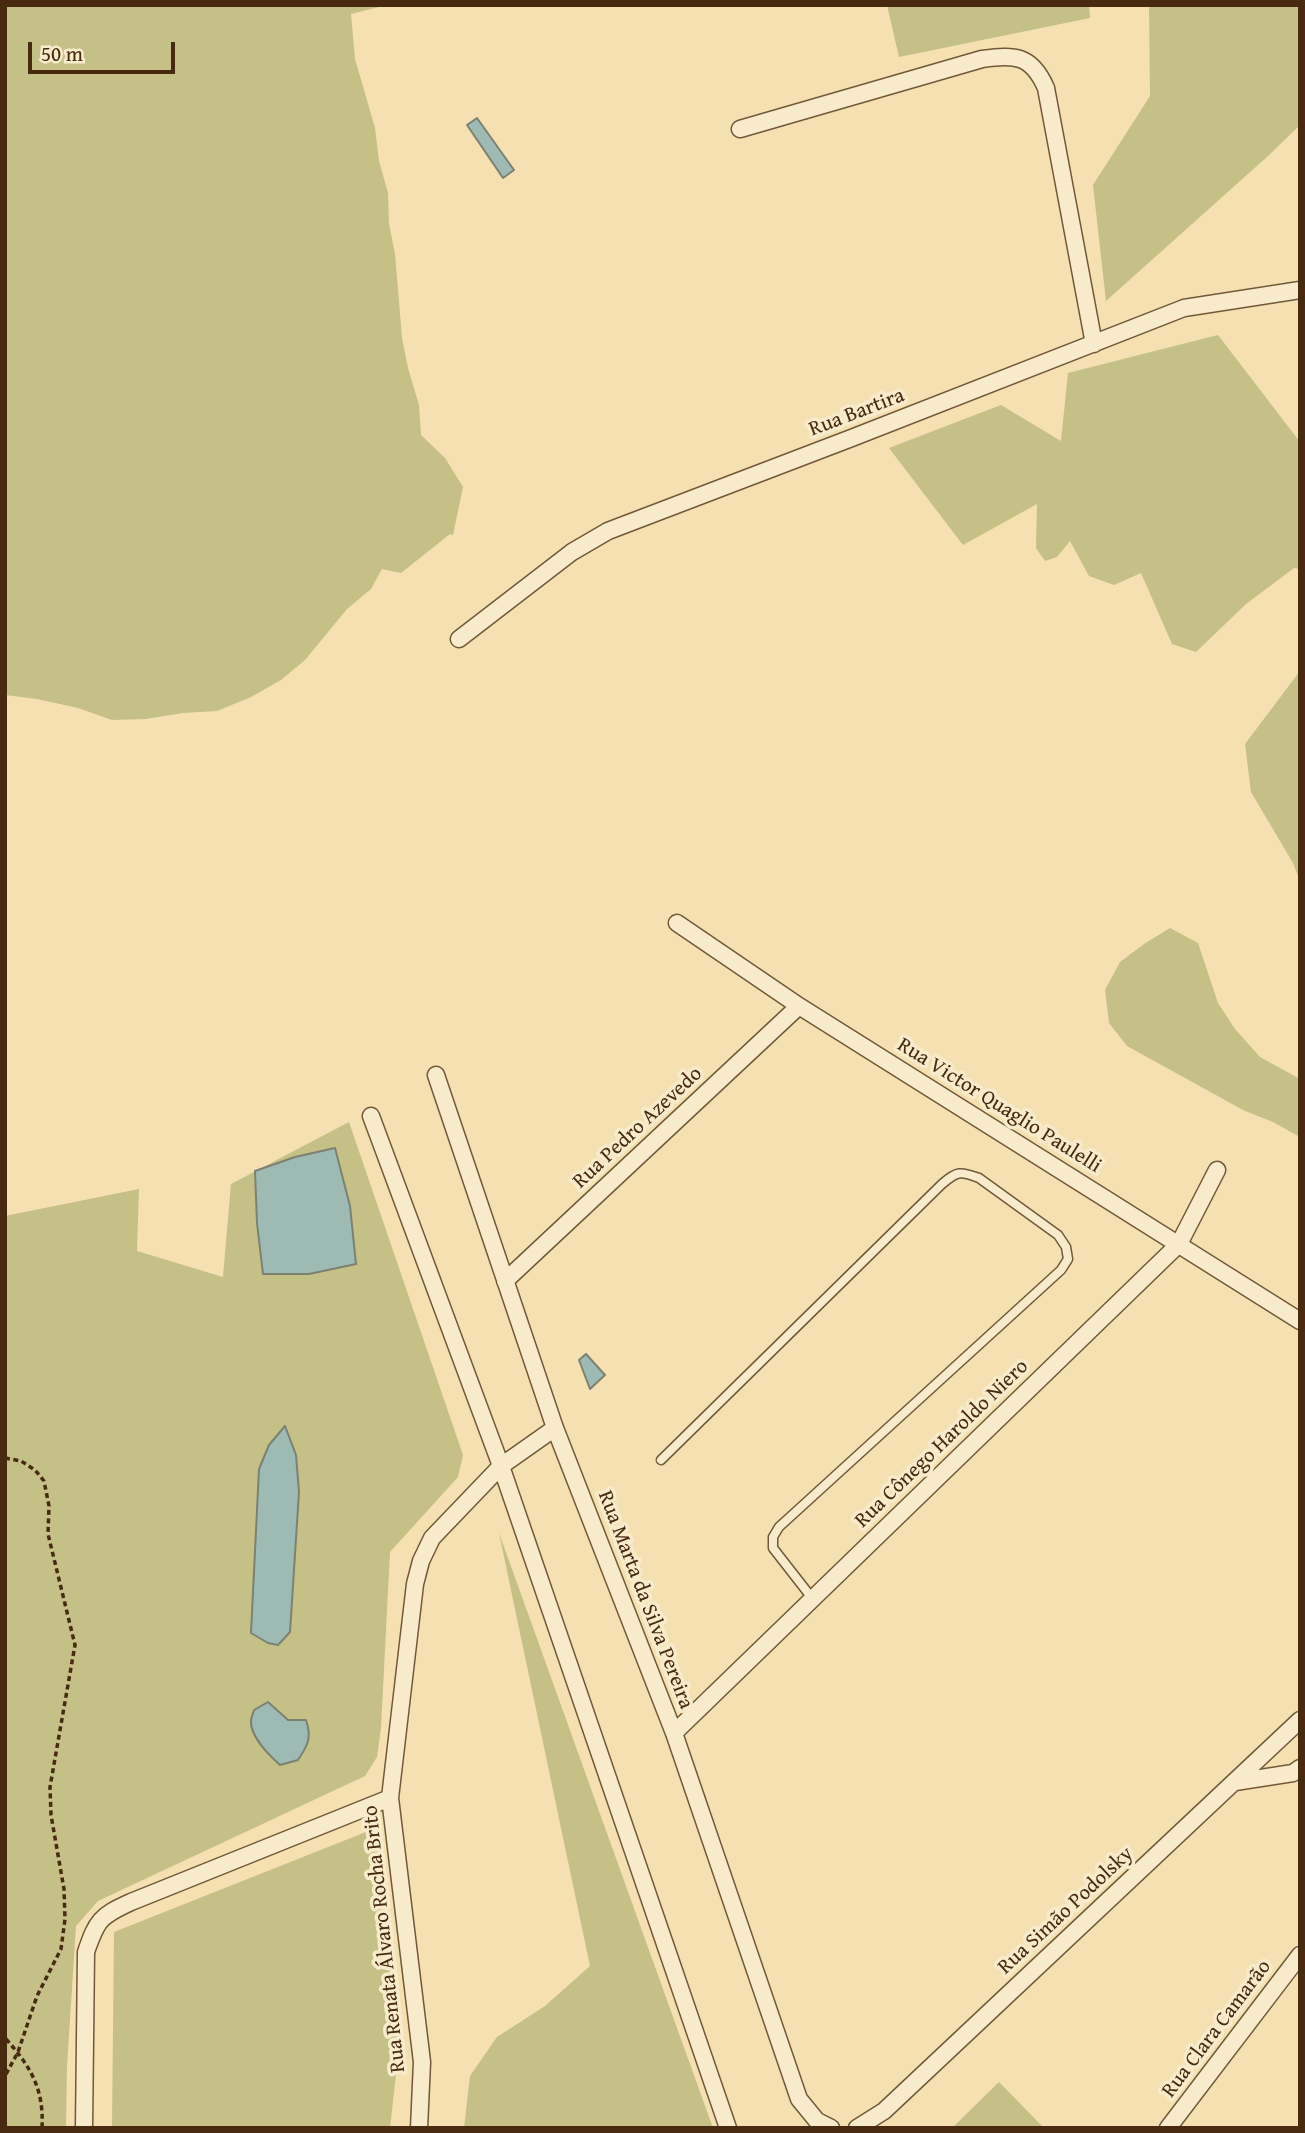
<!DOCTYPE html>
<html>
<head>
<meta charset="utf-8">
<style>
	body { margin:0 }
	#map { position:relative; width:1305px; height:2133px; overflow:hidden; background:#f4e0b1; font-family:"Gentium Book Plus",serif }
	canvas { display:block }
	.frame { position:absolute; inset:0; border:7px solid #482a10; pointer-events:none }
	.scale { position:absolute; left:28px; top:42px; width:147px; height:32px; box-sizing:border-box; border:4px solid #482a10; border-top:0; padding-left:9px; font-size:21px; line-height:24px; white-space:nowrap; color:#482a10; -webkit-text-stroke:5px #f8ebcc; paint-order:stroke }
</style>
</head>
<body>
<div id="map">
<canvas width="1305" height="2133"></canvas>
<div class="frame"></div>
<div class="scale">50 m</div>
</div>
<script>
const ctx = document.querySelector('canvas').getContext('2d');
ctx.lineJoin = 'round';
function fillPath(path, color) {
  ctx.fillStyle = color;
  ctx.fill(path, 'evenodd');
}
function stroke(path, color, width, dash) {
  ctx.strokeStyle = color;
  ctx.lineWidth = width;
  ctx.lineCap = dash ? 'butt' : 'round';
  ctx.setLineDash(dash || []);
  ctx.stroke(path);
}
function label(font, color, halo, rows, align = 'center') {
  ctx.font = font + ' "Gentium Book Plus",serif';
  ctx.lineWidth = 7;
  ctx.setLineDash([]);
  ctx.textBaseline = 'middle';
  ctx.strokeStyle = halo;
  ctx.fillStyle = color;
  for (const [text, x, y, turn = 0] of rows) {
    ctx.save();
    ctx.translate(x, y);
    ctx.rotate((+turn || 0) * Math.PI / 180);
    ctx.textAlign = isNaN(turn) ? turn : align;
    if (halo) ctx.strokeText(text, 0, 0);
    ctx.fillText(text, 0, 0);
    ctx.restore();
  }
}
fillPath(new Path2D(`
	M5,5H387L351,14L355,59L375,128L379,161L388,193L389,224L395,254L402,338L408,368L419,405L421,435L445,458L463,487L453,535L450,534L401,573L382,569L371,589L347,609L305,660L281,680L251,697L217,711L183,713L146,719L112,720L78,708L37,699L5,695Z
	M887,5H1089L1090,18L899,57Z
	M1149,5H1300V125L1268,156L1106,301L1093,185L1150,96Z
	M1218,335L1300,442V569L1294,568L1246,604L1196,652L1172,644L1141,573L1114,585L1089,576L1070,541L1057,557L1045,561L1036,548L1037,504L963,545L889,448L1001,405L1061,441L1068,373Z
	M1300,671V881L1293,863L1251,792L1245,744Z
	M1170,928L1198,943L1218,1003L1235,1029L1260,1057L1300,1079V1137L1273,1122L1243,1110L1127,1046L1109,1023L1105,990L1120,962L1144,944Z
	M349,1122L463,1455L458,1477L390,1552L381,1728L377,1757L365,1776L98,1901L76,1926L67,2066L66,2128H5V1216L139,1189L137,1251L223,1277L231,1184Z
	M499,1533L713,2128H464L470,2076L497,2037L545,2006L590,1966Z
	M376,1828L400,2038L390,2128H112L114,1932Z
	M999,2082L1044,2128H952Z`), '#c4c086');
const water = new Path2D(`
	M477,118L514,170L503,178L467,125Z
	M335,1148L350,1206L356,1264L309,1274H263L257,1223L255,1171L295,1157Z
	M586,1354L605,1375L590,1389L579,1360Z
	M285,1426L296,1455L299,1492L290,1632L278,1645L268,1643L251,1633L259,1469L269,1445Z
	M268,1702L288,1720H306C312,1738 308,1745 298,1760L280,1765C270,1756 250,1736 251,1721C251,1717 253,1714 254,1710Z`);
fillPath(water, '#9ebbb3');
stroke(water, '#7c8172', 2);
const service = new Path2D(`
	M661,1460L942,1184C957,1171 960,1171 979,1178L1058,1235L1066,1247L1068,1259L1061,1270L779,1527L773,1537V1548L812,1598`);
const minor = new Path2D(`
	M740,129L982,59C1015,55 1031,54 1046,88L1094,344
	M459,639L572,552L608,531L849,439L1184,308L1300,290
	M677,923L799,1006L1300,1321
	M436,1075L555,1428L674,1733L799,2099L817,2121L831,2128
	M371,1116L501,1466L728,2128
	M505,1281L799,1006
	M674,1733L1179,1244L1217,1170
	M1235,1782L1293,1773L1300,1768
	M84,2128L86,1952C97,1920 100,1916 131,1902L390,1798
	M419,2128L422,2062L390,1798L415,1584L421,1561L432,1538L501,1466L555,1428
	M857,2128L884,2111L1300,1720
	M1168,2128L1300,1955`);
stroke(service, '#735838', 11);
stroke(minor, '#735838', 19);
stroke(new Path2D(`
	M5,1458L21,1461L35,1470L44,1481L49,1506L48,1534L75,1645L50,1787L51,1815L64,1889L65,1919L61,1949L37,1996L18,2052L5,2076
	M6,2039C31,2067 44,2089 42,2128`), '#482a10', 3.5, [5, 3.5]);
stroke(service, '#f8ebcc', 8);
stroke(minor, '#f8ebcc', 16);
label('21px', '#482a10', '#f8ebcc', [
	["Rua Bartira",857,413,-21],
	["Rua Victor Quaglio Paulelli",999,1106,32],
	["Rua Pedro Azevedo",638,1128,-43],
	["Rua Cônego Haroldo Niero",942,1444,-44],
	["Rua Marta da Silva Pereira",645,1600,69],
	["Rua Simão Podolsky",1066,1911,-43],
	["Rua Renata Álvaro Rocha Brito",385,1939,-96],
	["Rua Clara Camarão",1217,2029,-53]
]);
</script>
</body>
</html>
